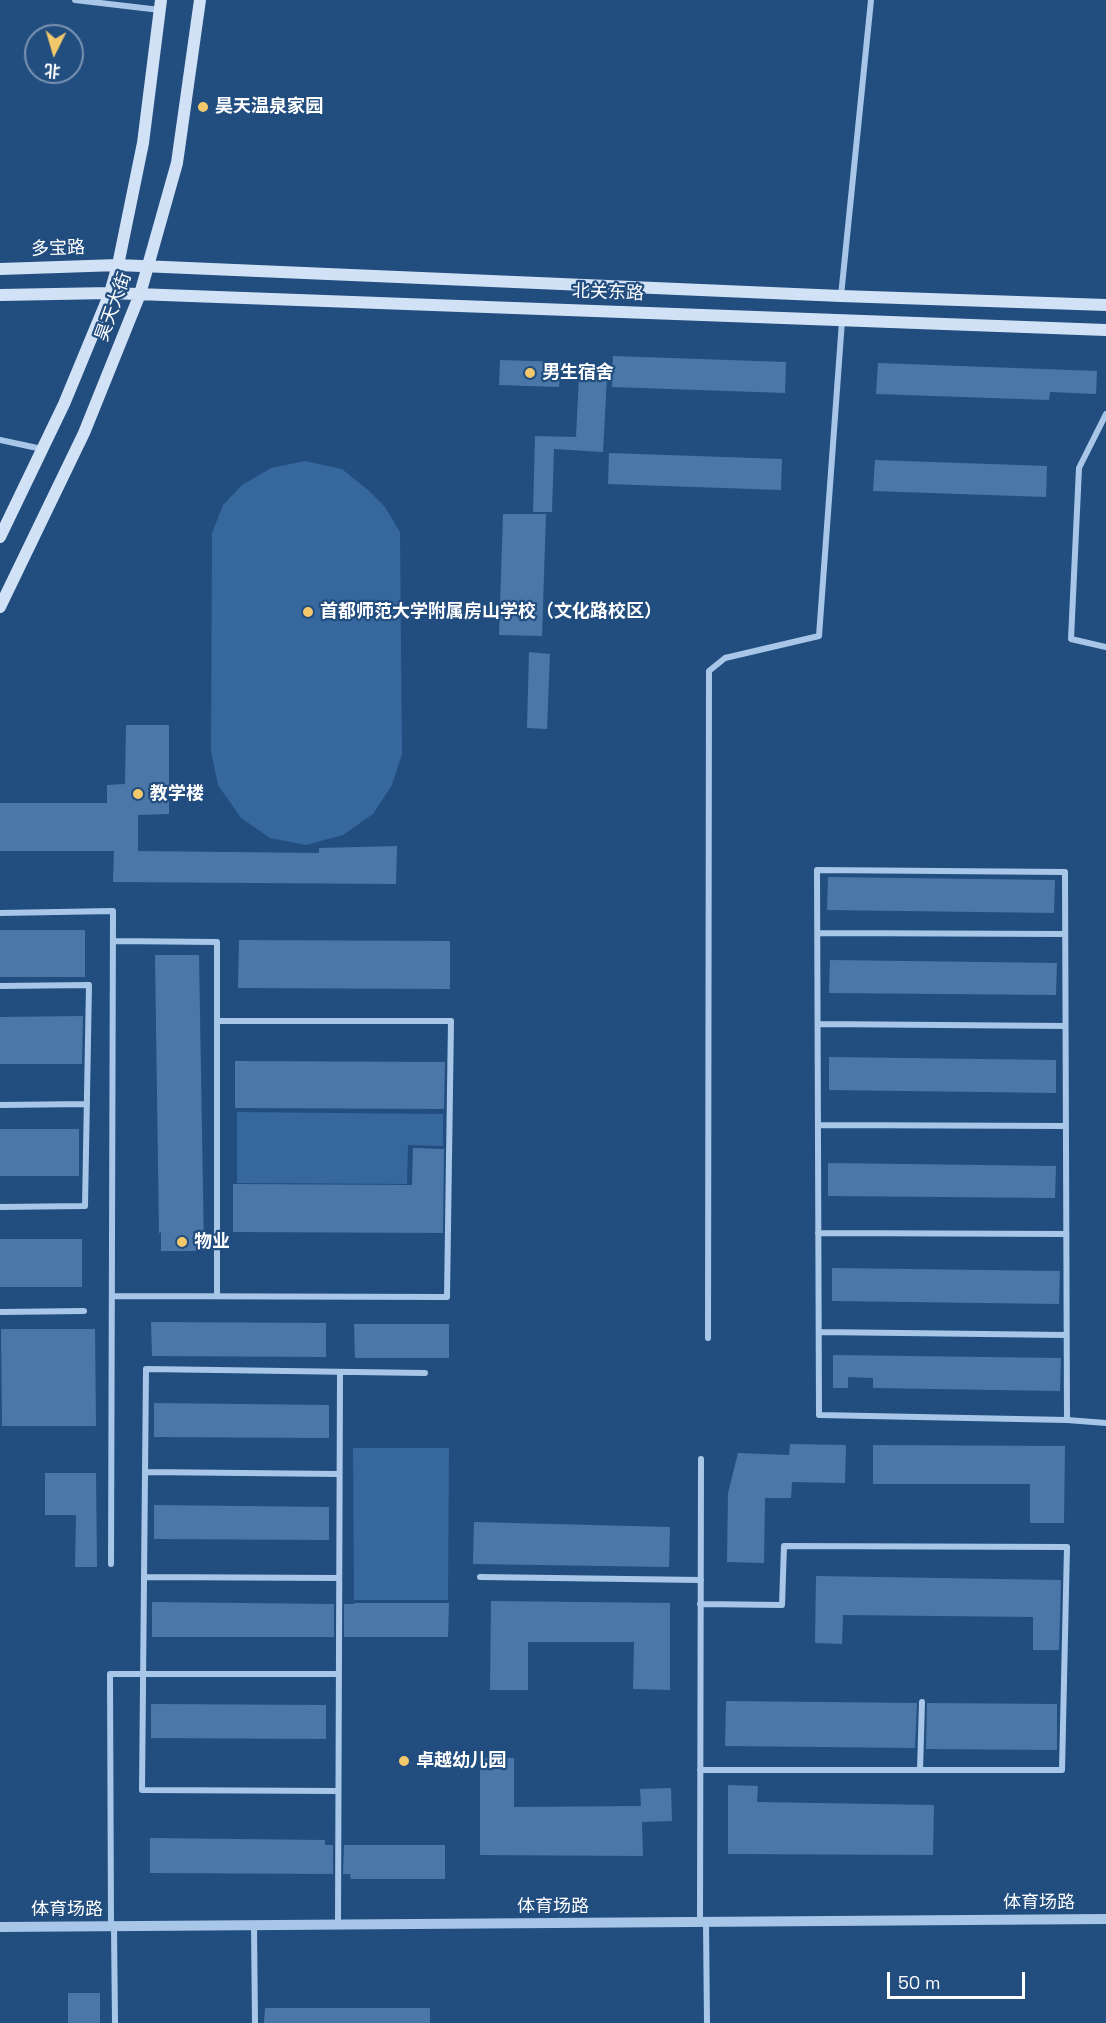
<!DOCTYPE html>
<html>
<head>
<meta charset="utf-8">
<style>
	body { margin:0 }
	#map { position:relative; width:1106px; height:2023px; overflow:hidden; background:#224d7f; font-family:"Space Grotesk","Noto Sans SC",sans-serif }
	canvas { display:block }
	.north { position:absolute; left:24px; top:24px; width:60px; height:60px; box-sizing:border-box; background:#224d7f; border:2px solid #7a94b2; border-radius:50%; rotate:185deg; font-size:16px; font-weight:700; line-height:24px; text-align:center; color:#fff }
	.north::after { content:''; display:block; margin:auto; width:21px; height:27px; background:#f2c86a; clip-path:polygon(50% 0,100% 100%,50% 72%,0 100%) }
	.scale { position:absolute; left:887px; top:1972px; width:138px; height:27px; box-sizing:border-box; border:3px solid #fff; border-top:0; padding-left:8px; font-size:18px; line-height:21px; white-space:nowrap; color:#fff; -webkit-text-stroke:4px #224d7f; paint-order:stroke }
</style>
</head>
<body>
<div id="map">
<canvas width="1106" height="2023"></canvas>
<div class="north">北</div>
<div class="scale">50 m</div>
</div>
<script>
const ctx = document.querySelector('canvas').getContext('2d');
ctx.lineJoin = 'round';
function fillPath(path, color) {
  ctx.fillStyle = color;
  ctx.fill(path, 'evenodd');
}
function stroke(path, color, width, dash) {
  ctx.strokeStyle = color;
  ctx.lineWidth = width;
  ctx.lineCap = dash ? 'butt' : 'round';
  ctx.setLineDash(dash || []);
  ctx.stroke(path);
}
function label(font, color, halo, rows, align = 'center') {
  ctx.font = font + ' "Space Grotesk","Noto Sans SC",sans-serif';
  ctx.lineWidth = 4.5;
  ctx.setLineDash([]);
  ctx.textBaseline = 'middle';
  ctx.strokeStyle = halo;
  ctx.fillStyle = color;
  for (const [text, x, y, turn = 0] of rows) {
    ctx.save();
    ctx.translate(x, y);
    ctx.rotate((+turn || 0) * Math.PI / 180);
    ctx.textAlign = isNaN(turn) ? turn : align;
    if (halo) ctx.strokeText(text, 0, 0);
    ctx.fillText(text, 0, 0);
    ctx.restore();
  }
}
fillPath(new Path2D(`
	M305,461L342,469L368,490L385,507L400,532L402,754L392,785L373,814L343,835L306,845L270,838L241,818L218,785L211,752L212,533L223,505L242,485L271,468Z
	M237,1112L443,1114V1146L408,1145L407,1184L237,1183Z
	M353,1448H449L448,1600H354Z`), '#36679d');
fillPath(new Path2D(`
	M613,356L786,362L785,393L612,387Z
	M500,360L561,362L559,387L499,385Z
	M878,363L1097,371L1096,394L1050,392L1049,400L876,394Z
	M579,375L607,377L603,452L554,449L552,512H533L535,436L576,437Z
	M609,453L782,459L781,490L608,484Z
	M875,460L1047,466L1046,497L873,491Z
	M503,514H546L542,636L499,635Z
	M529,652L550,654L547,729L527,728Z
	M126,725H169V814L138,815V851L319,853V848L397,846L396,884L113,882L114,851H0V803H107V785L125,784Z
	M828,877L1055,880L1054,913L827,910Z
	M0,930H85V977H0Z
	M239,940L450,941V989L238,988Z
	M155,955H199L204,1251H161V1232L159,1233Z
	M830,960L1057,963L1056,995L829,993Z
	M83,1016L82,1064H0V1017Z
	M829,1057L1056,1060V1093L829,1090Z
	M235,1061L445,1062L444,1109L235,1108Z
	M0,1129H79V1176H0Z
	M413,1148L444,1149L443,1233L233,1232V1184L412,1185Z
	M828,1163L1056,1166L1055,1198L828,1196Z
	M0,1239H82V1287H0Z
	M832,1268L1060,1271L1059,1304L832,1301Z
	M151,1322L326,1323V1357L152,1356Z
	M354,1324H449V1358H355Z
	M1,1329H95L96,1426H2Z
	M833,1355L1061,1358L1060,1391L873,1388V1378L848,1377V1388H833Z
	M154,1403L329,1405V1438L154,1437Z
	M790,1444L846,1445L845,1483L792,1482L791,1498H765L764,1563L727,1562L728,1493L738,1453L789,1455Z
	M873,1445L1065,1446L1064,1523H1030V1484H873Z
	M45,1473H96L97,1567H75L76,1515H45Z
	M154,1505L329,1507V1540L154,1539Z
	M474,1522L670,1527L669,1567L473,1564Z
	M816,1576L1061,1580L1059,1650H1033V1617L843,1615L842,1644L815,1643Z
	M491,1601L670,1603V1690L633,1689L634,1642H528V1690H490Z
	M152,1602L334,1604V1637H152Z
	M354,1603H449L448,1637H344V1604H354Z
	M726,1701L917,1703L915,1748L725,1746Z
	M927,1703L1057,1704V1750L926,1749Z
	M151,1704L326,1705V1739L151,1738Z
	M480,1758H514V1807L641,1806L640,1789L671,1788L672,1821L642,1822L643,1856L480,1855Z
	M728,1785L758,1786L757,1802L934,1805L933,1855L728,1854Z
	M150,1838L325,1840V1845H333V1874L150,1873Z
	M344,1845H445V1879H351L350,1874H343Z
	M68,1993H100V2023H68Z
	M265,2008H430V2023H264Z`), '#4b77a8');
stroke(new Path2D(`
	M75,0L160,10
	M841,296L871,0
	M1106,414L1079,468L1071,639L1106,647
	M0,440L42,449
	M0,913L113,911L111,1564
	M818,933L1065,934
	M113,941L217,942V1296
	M0,986L89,985L85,1206L0,1207
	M818,1024L1065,1026
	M0,1105L87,1104
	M818,1125L1065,1126
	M818,1233L1066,1234
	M112,1296L447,1297L451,1021H217
	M0,1312L84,1311
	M819,1332L1066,1335
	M708,1338L709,671L725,658L819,636L842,321
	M1067,1420L1065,872L817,870L819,1415L1067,1420L1106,1423
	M145,1472L339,1474
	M144,1577L339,1578
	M480,1577L701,1580
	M700,1770H1062L1067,1547L784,1546L782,1605L700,1604
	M920,1770L922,1702
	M338,1791L142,1790L146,1369L425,1373
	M700,1922L701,1459
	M706,1922L707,2023
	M338,1925L340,1372
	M254,1926L255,2023
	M111,1927L110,1674H339
	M114,1927L115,2023`), '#a8c6e7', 6);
stroke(new Path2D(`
	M0,1927L1106,1919`), '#a8c6e7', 10);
stroke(new Path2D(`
	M0,269L118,265L841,296L1106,305
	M0,295L110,293L1106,330
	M0,537L64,404L110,293L118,265L143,143L161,0
	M0,607L84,433L140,294L177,163L200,0`), '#d2e2f6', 12);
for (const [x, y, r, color] of [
	[203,107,6,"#f2c86a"],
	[530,373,6,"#f2c86a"],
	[308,612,6,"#f2c86a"],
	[138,794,6,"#f2c86a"],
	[182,1242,6,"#f2c86a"],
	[404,1761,6,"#f2c86a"]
]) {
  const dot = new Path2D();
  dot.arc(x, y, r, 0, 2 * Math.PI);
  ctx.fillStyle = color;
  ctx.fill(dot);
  stroke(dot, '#224d7f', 2);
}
label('bold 18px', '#fff', '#224d7f', [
	["昊天温泉家园",215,107],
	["男生宿舍",542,373],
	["首都师范大学附属房山学校（文化路校区）",320,612],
	["教学楼",150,794],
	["物业",194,1242],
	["卓越幼儿园",416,1761]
], 'left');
label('18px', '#fff', '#224d7f', [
	["多宝路",58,249,-2],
	["北关东路",608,293,2],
	["昊天大街",114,307,-70],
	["体育场路",1039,1903],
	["体育场路",553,1907],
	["体育场路",67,1910]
]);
</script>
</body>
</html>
